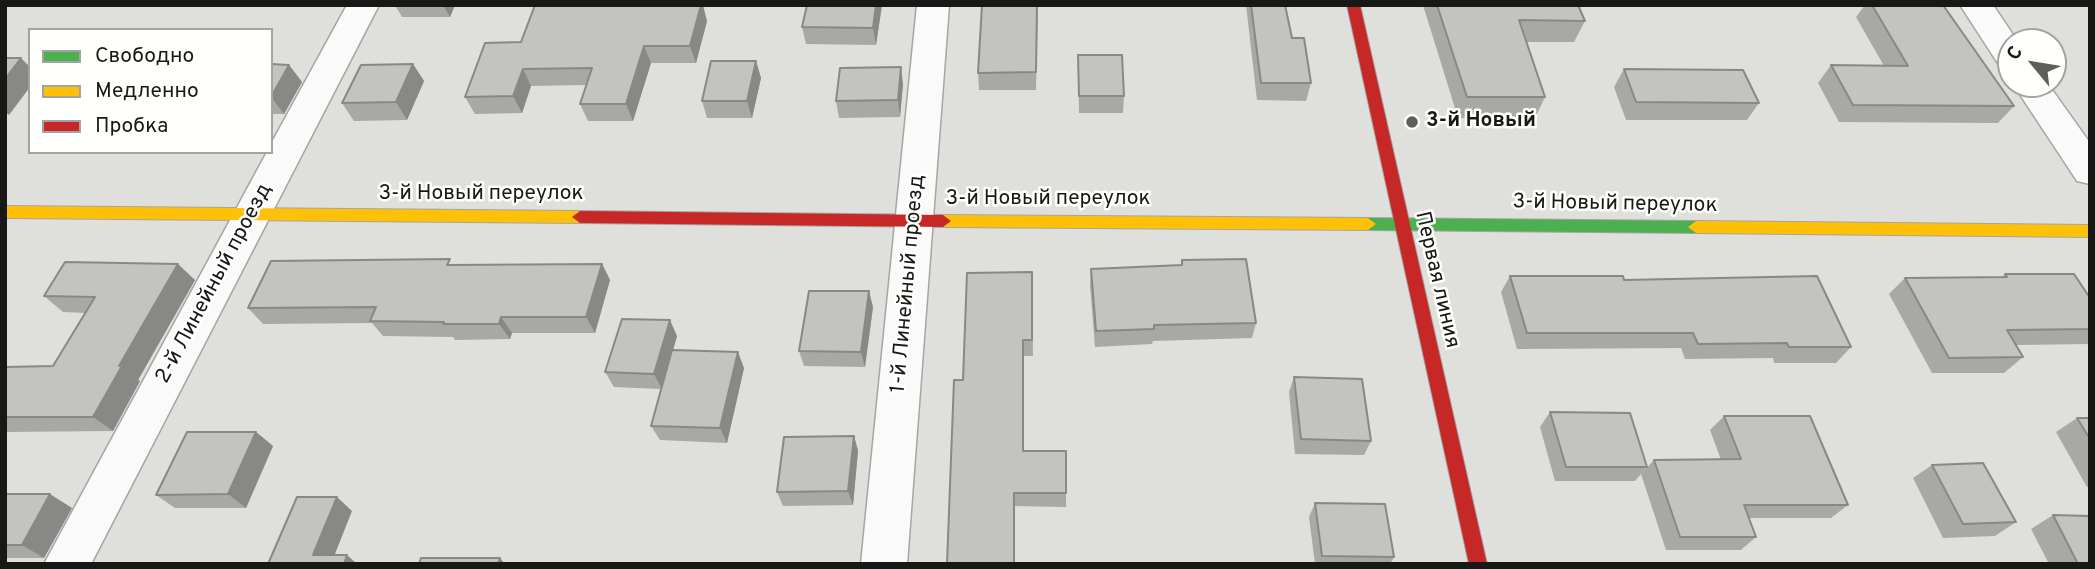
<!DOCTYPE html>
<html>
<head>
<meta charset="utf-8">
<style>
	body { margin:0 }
	#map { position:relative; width:2095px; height:569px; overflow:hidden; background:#dfdfdb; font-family:Overpass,sans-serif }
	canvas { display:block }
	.frame { position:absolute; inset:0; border:7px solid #181816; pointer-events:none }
	.legend { position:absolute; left:28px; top:28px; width:245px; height:126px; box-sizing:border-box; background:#fffffe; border:2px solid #a3a3a1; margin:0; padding:9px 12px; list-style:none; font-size:21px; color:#181816 }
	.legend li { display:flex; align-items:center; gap:14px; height:35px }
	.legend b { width:35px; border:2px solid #a3a3a1 }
	.north { position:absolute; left:1997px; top:28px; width:70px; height:70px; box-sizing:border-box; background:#fffffe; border:2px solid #a3a3a1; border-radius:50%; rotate:300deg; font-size:19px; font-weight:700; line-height:28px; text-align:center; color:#181816 }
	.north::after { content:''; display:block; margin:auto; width:24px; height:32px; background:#5e5e5b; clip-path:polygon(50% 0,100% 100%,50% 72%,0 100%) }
</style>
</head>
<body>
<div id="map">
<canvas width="2095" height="569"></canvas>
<div class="frame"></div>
<ul class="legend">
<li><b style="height:9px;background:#4caf50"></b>Свободно</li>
<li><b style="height:9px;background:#ffc107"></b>Медленно</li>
<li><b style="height:9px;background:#c62828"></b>Пробка</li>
</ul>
<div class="north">С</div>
</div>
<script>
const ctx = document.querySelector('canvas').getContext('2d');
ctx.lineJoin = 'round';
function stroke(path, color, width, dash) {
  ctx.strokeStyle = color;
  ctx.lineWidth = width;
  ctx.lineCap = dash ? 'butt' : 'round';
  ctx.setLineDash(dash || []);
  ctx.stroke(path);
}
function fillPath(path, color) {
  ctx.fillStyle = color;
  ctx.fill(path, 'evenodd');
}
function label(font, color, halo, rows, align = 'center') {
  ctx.font = font + ' Overpass,sans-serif';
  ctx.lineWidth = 5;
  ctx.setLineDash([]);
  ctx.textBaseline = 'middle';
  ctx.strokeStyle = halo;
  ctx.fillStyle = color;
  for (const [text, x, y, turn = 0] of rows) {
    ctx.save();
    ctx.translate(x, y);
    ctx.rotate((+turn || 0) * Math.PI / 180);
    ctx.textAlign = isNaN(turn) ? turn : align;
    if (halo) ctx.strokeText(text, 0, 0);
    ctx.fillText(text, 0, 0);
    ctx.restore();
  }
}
const street = new Path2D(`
	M347,5H379L91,564H44L267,152H271V144Z
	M917,5H949L907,564H861Z
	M1960,5H1993L2018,42H2011V68L1999,65Z
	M2013,84H2048L2090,143V184L2077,181Z`);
const fast = new Path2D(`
	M1368,218L1696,221L1704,227L1696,233L1368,230L1360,224Z`);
const slow = new Path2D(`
	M5,206L580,211L588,217L580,223L5,218Z
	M943,215L1368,218L1376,224L1368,230L943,227L935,221Z
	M1696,221L2090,225V237L1696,233L1688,227Z`);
const jam = new Path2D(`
	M1347,5H1360L1487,564H1469Z
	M580,211L943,215L951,221L943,227L580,223L572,217Z`);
stroke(street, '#a5a5a2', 3);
stroke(fast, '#a5a5a2', 2);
stroke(slow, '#a5a5a2', 2);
stroke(jam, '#a5a5a2', 2);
fillPath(street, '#fafafa');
fillPath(fast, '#4caf50');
fillPath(slow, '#ffc107');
fillPath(jam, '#c62828');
fillPath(new Path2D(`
	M395,5H455L450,17H402Z
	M882,5L876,45L806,44L802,27Z
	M1038,5L1036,90H979L978,73Z
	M1246,5H1285L1292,38L1311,83L1306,101L1257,100Z
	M1423,5H1578L1585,21L1574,42H1526L1545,97L1535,118H1458Z
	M1865,5H1943L2014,106L1998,123L1839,122L1818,83L1831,65L1884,66L1856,17Z
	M707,21L696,63H651L633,121H588L580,104L586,85L531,86L522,113L475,114L465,97L521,42Z
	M1078,55L1124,96L1123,113H1079Z
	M756,61L761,78L752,118H707L702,101Z
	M271,64L289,65L302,82L284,114H271Z
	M413,64L424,81L407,120L354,121L342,103Z
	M1624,69L1759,103L1747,120H1626L1614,87Z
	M903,84L900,117L839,118L836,101Z
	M1182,260L1256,323L1252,338L1153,341L1152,344L1095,347L1090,285L1091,269L1181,265Z
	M602,264L610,280L595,333H512L510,339L455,340L453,337L383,336L372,323L263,324L248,308L454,265Z
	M1032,272L1033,356H1024V451H1066V507L1014,506L1015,564H947L963,380Z
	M2005,274L2090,298V344L2016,345L2023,357L2004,373H1932L1889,294L1905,278L2002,277Z
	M1510,276L1624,280L1851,347L1836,363H1774L1773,358L1685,359L1681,348L1517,349L1501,292Z
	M195,280L138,380L140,381L113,431L5,432V367L53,366L86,313L63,312L44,296Z
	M873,307L865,367L804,366L799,351Z
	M677,336L673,350L744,368L727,443L660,440L651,426L661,389L614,387L605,372Z
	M1294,377L1371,441L1364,455L1295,454L1289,392Z
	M1550,412L1647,467L1635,481H1555L1540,427Z
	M1724,416L1848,505L1831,518H1749L1756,537L1741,550H1666L1641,474L1654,460H1721L1710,430Z
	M2077,418H2090V487H2087L2056,432Z
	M256,432L273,446L246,508H175L156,495Z
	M854,436L858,451L853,505L783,506L777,492Z
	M1932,465L2016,522L1995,536L1943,538L1913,478Z
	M5,494L72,508L44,558H5Z
	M1315,503L1394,557L1390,564H1315L1309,517Z
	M2053,515L2090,564H2049L2031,529Z`), '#a8a8a5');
fillPath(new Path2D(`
	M443,5H455L450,17Z
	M701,5H703L707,21L696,63L690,46Z
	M876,5H882L876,45L873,28Z
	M644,46L651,63L633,121L626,104Z
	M21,58L30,67V87L9,115L5,112V79Z
	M756,61L761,78L752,118L747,101Z
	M413,64L424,81L407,120L396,102Z
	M289,65L302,82L284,114L271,97Z
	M901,67L903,84L900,117L898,100Z
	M523,69L531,86L522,113L513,96Z
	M178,264L195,280L138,380L140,381L113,431L93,417L119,366Z
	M602,264L610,280L595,333L586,317Z
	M869,291L873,307L865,367L861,352Z
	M501,317L512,333L510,339L499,324Z
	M670,320L677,336L662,389L654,374Z
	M738,352L744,368L727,443L720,428Z
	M256,432L273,446L246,508L228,494Z
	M854,436L858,451L853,505L848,491Z
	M50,494L72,508L44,558L22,545Z
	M337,497L352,511L331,564L313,555Z
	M347,555L357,564H344Z
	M500,558L505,564H498Z`), '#888886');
const building = new Path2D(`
	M535,5H701L690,46H644L626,104H580L592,68L523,69L513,96L465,97L485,43L521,42Z
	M807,5H876L873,28L802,27Z
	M982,5H1037L1036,72L978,73Z
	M1251,5H1285L1292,38H1304L1311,83H1261Z
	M1437,5H1578L1585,21L1519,20L1545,97H1467Z
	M1872,5H1943L2014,106L1853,105L1831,65L1908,66Z
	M1078,55H1122L1124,96H1079Z
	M5,58H21L5,79Z
	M711,61H756L747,101H702Z
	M271,64L289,65L271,97Z
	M413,64L396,102L342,103L361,65Z
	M901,67L898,100L836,101L840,68Z
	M1624,69L1743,70L1759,103L1636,102Z
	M450,259L447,265L602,264L586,317H501L499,324H443L444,322L370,321L376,307L248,308L271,261Z
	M1246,259L1256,323L1154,325V329L1096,331L1091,269L1182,265V260Z
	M65,262L178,264L119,366H122L93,417H5V367L53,366L95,297L44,296Z
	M1032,272V340H1023V451H1066V493H1014V564H947L954,380H963L967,273Z
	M2005,274H2074L2090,298V329L2007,330L2023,357L1949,358L1905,278L2007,277Z
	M1510,276H1623L1624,280L1817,276L1851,347H1789L1787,343L1698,344L1693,333H1527Z
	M809,291H869L861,352L799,351Z
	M622,319L670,320L654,374L605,372Z
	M672,350L738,352L720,428L651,426Z
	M1294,377L1362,379L1371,441L1301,439Z
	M1550,412L1630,413L1647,467H1566Z
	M1724,416H1810L1848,505H1744L1756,537H1680L1654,460L1741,459Z
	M2077,418H2090V439Z
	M187,432H256L228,494L156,495Z
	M854,436L848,491L777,492L784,437Z
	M1983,463L2016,522L1963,524L1932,465Z
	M5,494H50L22,545H5Z
	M297,497H337L313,555H347L344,564H268Z
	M1315,503L1385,504L1394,557L1322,556Z
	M2053,515L2090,516V564H2078Z
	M421,558H500L498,564H419Z`);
fillPath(building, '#c3c3c0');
stroke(building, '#888886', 2);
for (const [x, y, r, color] of [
	[1412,122,7,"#5e5e5b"]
]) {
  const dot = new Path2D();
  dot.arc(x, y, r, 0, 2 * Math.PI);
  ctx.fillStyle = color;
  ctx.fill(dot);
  stroke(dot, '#fffffe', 2.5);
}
label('bold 21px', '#181816', '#fffffe', [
	["3-й Новый",1426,122]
], 'left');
label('21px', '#181816', '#fffffe', [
	["3-й Новый переулок",481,195],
	["3-й Новый переулок",1048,200],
	["3-й Новый переулок",1615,205,1],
	["Первая линия",1436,280,77],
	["2-й Линейный проезд",215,284,-62],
	["1-й Линейный проезд",909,284,-85]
]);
</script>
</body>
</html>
